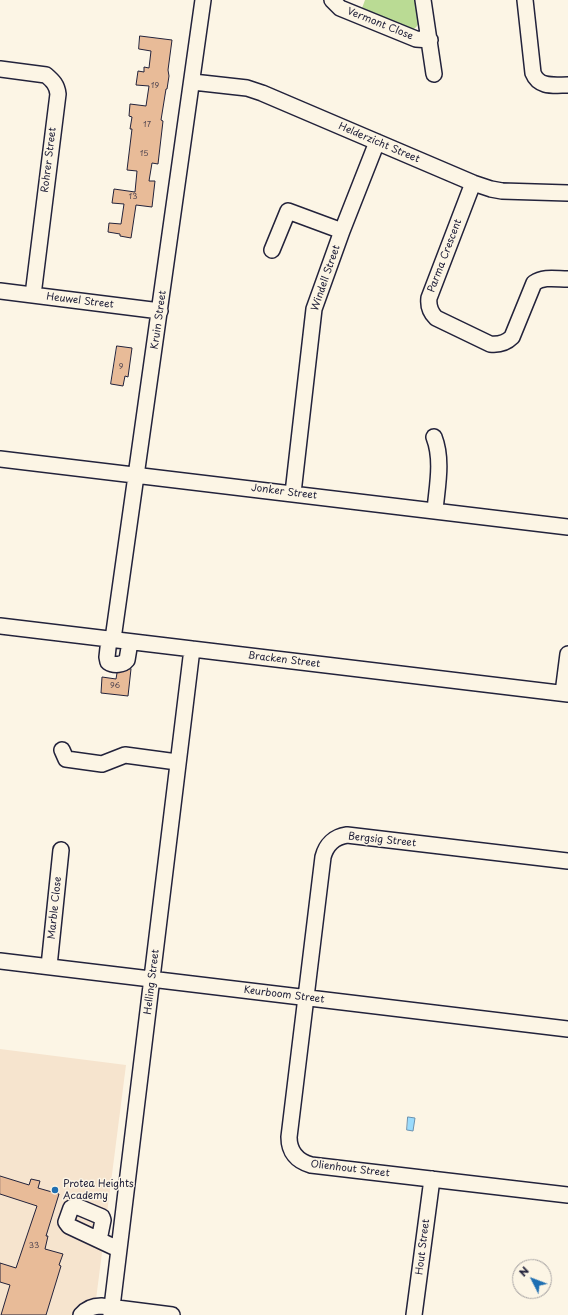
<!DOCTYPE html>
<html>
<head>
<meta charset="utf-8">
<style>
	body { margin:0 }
	#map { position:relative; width:568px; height:1315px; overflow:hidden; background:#fcf5e5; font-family:"Playpen Sans",sans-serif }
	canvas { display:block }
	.north { position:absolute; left:512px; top:1259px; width:40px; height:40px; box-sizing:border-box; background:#fcf5e5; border:1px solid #a5a1a1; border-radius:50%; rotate:312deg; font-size:11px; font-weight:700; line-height:16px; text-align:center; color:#22223b }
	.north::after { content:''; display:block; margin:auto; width:14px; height:18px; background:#1f6fb2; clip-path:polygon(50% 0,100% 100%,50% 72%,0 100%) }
</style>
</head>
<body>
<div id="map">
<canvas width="568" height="1315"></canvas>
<div class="north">N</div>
</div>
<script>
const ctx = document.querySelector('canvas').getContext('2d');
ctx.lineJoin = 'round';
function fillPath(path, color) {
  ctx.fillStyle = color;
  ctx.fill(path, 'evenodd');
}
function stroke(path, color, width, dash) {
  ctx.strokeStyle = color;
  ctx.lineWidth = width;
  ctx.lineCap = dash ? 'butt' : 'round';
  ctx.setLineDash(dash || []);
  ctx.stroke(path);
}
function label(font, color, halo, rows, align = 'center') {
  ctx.font = font + ' "Playpen Sans",sans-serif';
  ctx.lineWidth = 3;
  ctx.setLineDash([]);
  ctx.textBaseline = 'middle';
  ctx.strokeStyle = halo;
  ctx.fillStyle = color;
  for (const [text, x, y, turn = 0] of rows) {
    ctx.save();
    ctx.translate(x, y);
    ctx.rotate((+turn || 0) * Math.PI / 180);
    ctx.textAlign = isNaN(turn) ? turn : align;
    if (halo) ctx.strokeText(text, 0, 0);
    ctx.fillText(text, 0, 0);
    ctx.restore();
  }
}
fillPath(new Path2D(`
	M0,1049L126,1065L94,1315H0Z`), '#f6e4ce');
fillPath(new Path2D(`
	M365,0H419C419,11 424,24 412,30L361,11Z`), '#badb94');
const water = new Path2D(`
	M408,1117L415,1118L413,1131L407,1130Z`);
fillPath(water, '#9adbfc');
stroke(water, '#6a91af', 1);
const building = new Path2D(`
	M140,36L172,40L168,70L169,76L167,89H166L161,120L163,121L158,164L152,163L149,181H155L152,207L136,205L131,238L120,236V234L108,232L109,223L121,224L124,204L112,203L114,189L135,192L137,171L127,170L132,129H130L132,117L129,116L130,104L146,106L149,86L136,85L138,71L144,72V67L149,68L151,51L139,49Z
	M117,346L132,348L128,377L125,376L123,386L111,384Z
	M131,669L128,696L101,693L102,677L116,679L117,673Z
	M0,1176L29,1185L31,1179L40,1181L38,1188L59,1194L46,1236H48L45,1249L63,1254L59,1265L61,1266L46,1315H1L10,1285L0,1282V1263L16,1268L37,1206L0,1194Z`);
fillPath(building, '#e8bb98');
stroke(building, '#22223b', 1);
const minor = new Path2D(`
	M332,0L340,8L416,39L430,40
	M423,0L434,74
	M525,0L533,73C539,88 554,85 568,85
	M0,69L46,75C53,81 57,85 58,94L33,295
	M193,82L247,88L262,93L473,183L491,189L502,191L568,193
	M473,183L429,298C428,306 430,312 436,318L490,344C499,345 506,343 512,337L534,283C544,276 556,279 568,279
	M272,250L288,211L342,231
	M0,291L160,311
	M434,437C443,460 437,487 435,510
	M0,459L568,527
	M293,493L314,309L342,231L377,142
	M0,626L568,694
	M109,639L107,657L108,662C114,666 123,665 127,660L130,642
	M113,639L203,0
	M563,693L568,654
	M62,750L66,759L102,764L125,755L177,762
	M568,861L347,835C334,837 326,845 323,857L289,1137C289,1152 297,1161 311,1165L568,1195
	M0,961L568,1029
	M49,966L61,850
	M99,1240L103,1220L102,1217L76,1206L71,1208L66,1222L69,1226L118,1249
	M81,1315C86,1309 93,1306 101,1306L172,1315
	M111,1315L192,649
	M414,1315L432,1179`);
stroke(minor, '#22223b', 18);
stroke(minor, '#fcf5e5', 15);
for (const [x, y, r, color] of [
	[55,1190,4,"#1f6fb2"]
]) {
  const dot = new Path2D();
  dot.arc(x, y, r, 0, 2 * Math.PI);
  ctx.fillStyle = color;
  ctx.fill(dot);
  stroke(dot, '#fcf5e5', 1.5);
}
label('8px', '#544852', null, [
	["19",155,86],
	["17",147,125],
	["15",144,154],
	["13",133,197],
	["9",121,367],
	["96",115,686],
	["33",34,1246]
]);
label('10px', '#22223b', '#fcf5e5', [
	["Vermont Close",380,24,22],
	["Helderzicht Street",379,143,23],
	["Rohrer Street",49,160,-83],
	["Parma Crescent",445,256,-69],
	["Windell Street",326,278,-71],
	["Heuwel Street",80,301,7],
	["Kruin Street",159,320,-82],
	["Jonker Street",284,492,7],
	["Bracken Street",284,660,7],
	["Bergsig Street",382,840,6],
	["Marble Close",55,908,-84],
	["Helling Street",152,982,-83],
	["Keurboom Street",284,995,7],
	["Olienhout Street",350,1169,7],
	["Hout Street",423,1247,-83]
]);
label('10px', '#22223b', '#fcf5e5', [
	["Protea Heights",63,1184],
	["Academy",63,1196]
], 'left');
</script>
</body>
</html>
